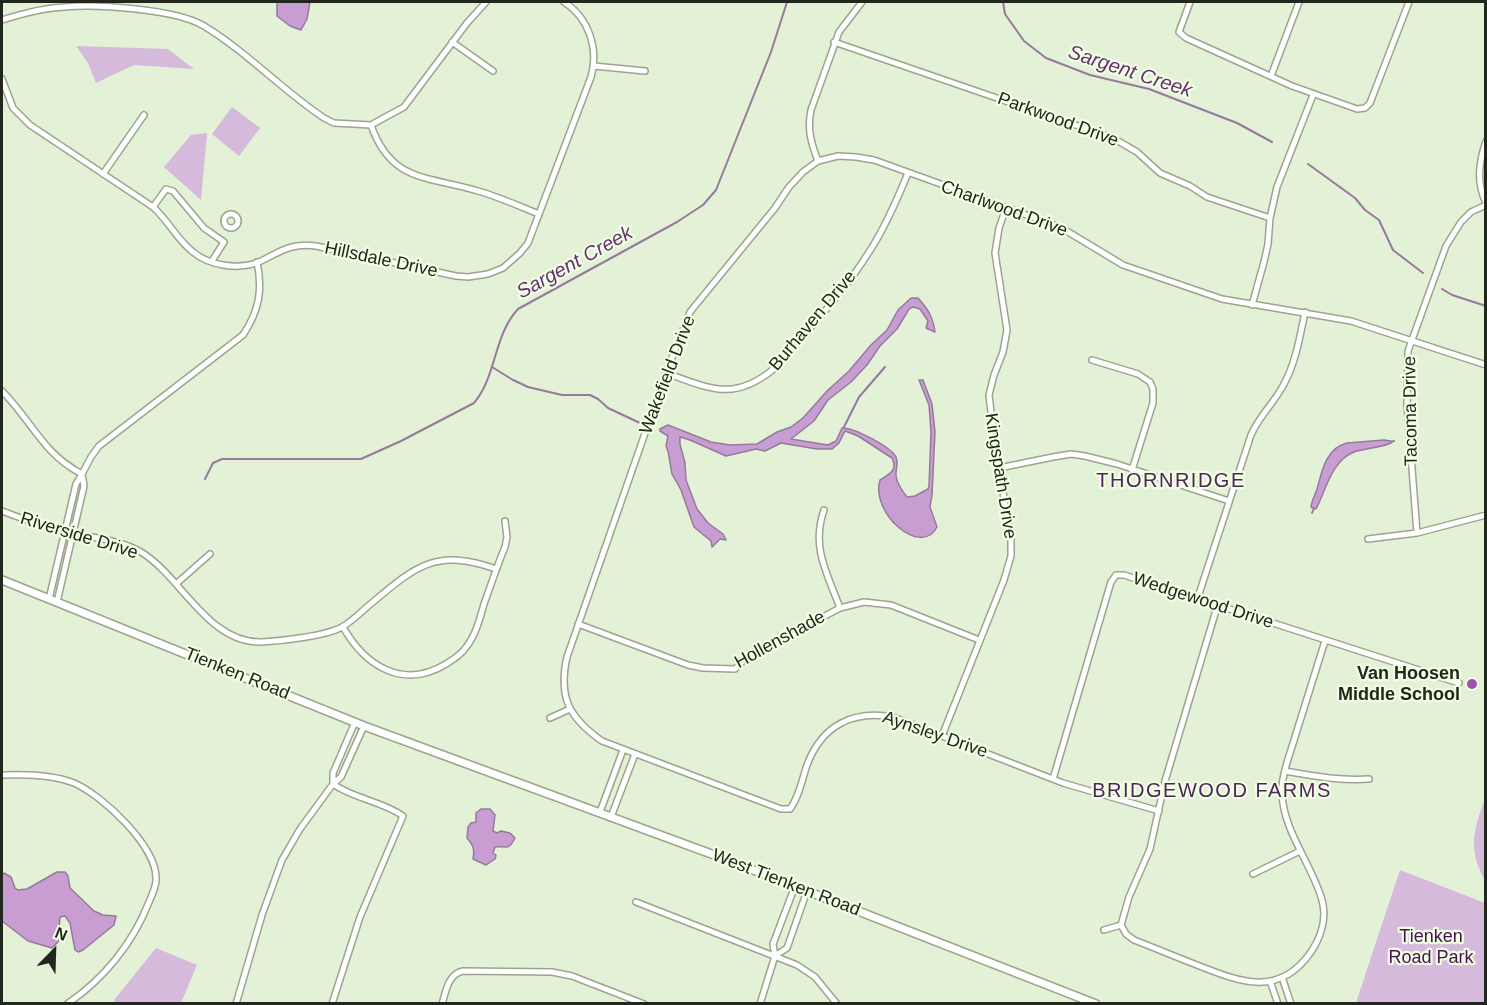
<!DOCTYPE html>
<html>
<head>
<meta charset="utf-8">
<style>
	body { margin:0 }
	#map { position:relative; width:1487px; height:1005px; overflow:hidden; background:#e3f1d6; font-family:Arial,sans-serif }
	canvas { display:block }
	.frame { position:absolute; inset:0; border:3px solid #22271d; pointer-events:none }
	.north { position:absolute; left:24px; top:921px; width:60px; height:60px; -webkit-text-stroke:4px #f0fee3; paint-order:stroke; rotate:23deg; font-size:16px; font-weight:700; line-height:24px; text-align:center; color:#22271d }
	.north::after { content:''; display:block; margin:auto; width:21px; height:27px; background:#22271d; clip-path:polygon(50% 0,100% 100%,50% 72%,0 100%) }
</style>
</head>
<body>
<div id="map">
<canvas width="1487" height="1005"></canvas>
<div class="frame"></div>
<div class="north">N</div>
</div>
<script>
const ctx = document.querySelector('canvas').getContext('2d');
ctx.lineJoin = 'round';
function fillPath(path, color) {
  ctx.fillStyle = color;
  ctx.fill(path, 'evenodd');
}
function stroke(path, color, width, dash) {
  ctx.strokeStyle = color;
  ctx.lineWidth = width;
  ctx.lineCap = dash ? 'butt' : 'round';
  ctx.setLineDash(dash || []);
  ctx.stroke(path);
}
function label(font, color, halo, rows, align = 'center') {
  ctx.font = font + ' Arial,sans-serif';
  ctx.lineWidth = 4.5;
  ctx.setLineDash([]);
  ctx.textBaseline = 'middle';
  ctx.strokeStyle = halo;
  ctx.fillStyle = color;
  for (const [text, x, y, turn = 0] of rows) {
    ctx.save();
    ctx.translate(x, y);
    ctx.rotate((+turn || 0) * Math.PI / 180);
    ctx.textAlign = isNaN(turn) ? turn : align;
    if (halo) ctx.strokeText(text, 0, 0);
    ctx.fillText(text, 0, 0);
    ctx.restore();
  }
}
fillPath(new Path2D(`
	M76,46L168,49L194,69L134,65L96,83L88,63Z
	M232,107L260,128L239,156L212,134Z
	M207,133L201,200L164,167L191,135Z
	M1485,799V880C1468,851 1473,829 1485,799Z
	M1400,870L1485,903V1003H1356Z
	M156,948L197,965L181,1003H115L114,1000Z`), '#d5badc');
const water = new Path2D(`
	M277,2H310L307,19L301,30L290,26L277,16Z
	M911,298H918C928,309 933,317 935,332L926,328L928,321L920,309L913,307L909,309L897,329L880,346L867,365L851,382L828,400L814,421L791,439L828,445L836,441L842,428C853,427 891,447 896,457C899,464 895,470 896,476C897,483 903,492 907,497L915,496L928,489L929,486L931,432L929,405L919,380H923L932,404L935,432L932,495L930,507L937,527C921,558 870,513 880,480C890,474 898,470 892,458L858,436L845,431L839,443L832,449H817L781,443L765,451L756,449L726,456L690,440L680,437V444L685,463L686,480L697,509L708,523L723,534L726,540L720,539L712,547L711,541L694,527L681,490L672,474L668,451L666,446L668,436L660,431V429L668,425L711,442L730,445L757,444L777,432L791,427L803,418L827,391L849,371L871,345L887,330L898,310Z
	M1384,440L1391,441V443C1380,448 1366,448 1354,452C1332,460 1326,490 1316,509L1311,507C1312,500 1315,495 1317,489C1322,471 1326,448 1347,443Z
	M481,809H490L495,815L493,831L497,833L501,831L510,833L515,838C508,852 506,845 495,847L493,853L496,855L495,859L486,865L473,859C475,849 473,845 467,838L468,827L471,823L476,822V813Z
	M57,872H65L68,876L70,888L94,911L103,915L116,916L114,925L83,950L78,952L75,950L70,923L65,916L60,917L58,942L52,948L28,941L2,921V875L4,873L11,877L15,888L18,890L27,889Z`);
fillPath(water, '#c89dd2');
stroke(water, '#967a9c', 1.5);
stroke(new Path2D(`
	M1003,2L1005,14L1024,41L1046,58L1090,75L1149,89L1237,123L1272,142
	M1308,164L1355,198L1365,210L1379,220L1393,250L1423,273
	M1442,289L1452,295L1486,306
	M492,367L513,380L528,387L562,395H590L598,399L608,408L640,423
	M844,427L859,397L885,367
	M1391,442L1394,441
	M205,479L213,463L222,459H361L401,441L474,403C497,376 493,336 518,309L677,222L703,205L716,190L771,52L787,2
	M1312,513L1314,508`), '#967a9c', 2);
const minor = new Path2D(`
	M1190,2L1179,32L1186,38L1292,86L1357,109L1365,108L1370,103L1409,2
	M2,20C21,14 43,8 64,7C97,4 176,9 204,26C247,52 282,90 324,118L334,123L371,125L404,107L467,23L486,2
	M452,42L493,71
	M834,42L1113,138L1137,152L1160,173L1190,186L1207,197L1270,218
	M594,66L645,71
	M1271,76L1299,2
	M2,79L13,108L30,125L153,207C168,220 177,240 193,252C210,266 238,270 259,262C270,257 280,250 292,247C300,245 308,245 316,246L456,276L468,277L488,274L503,268L520,253L528,243L591,77C599,49 589,18 564,2
	M371,125C391,183 429,176 478,191C499,197 519,206 539,214
	M1486,141C1479,162 1476,182 1486,203
	M818,161C811,143 807,129 811,110L839,32L862,2
	M103,174L144,115
	M153,207L166,189L173,191L204,228L224,242L212,261
	M224 221a7 7 0 1 1 14 0a7 7 0 1 1-14 0Z
	M1252,305L1264,262L1268,244L1270,218L1277,187L1313,95
	M1092,360L1138,374L1150,382L1153,389V403L1132,470
	M666,373C711,389 734,402 775,368C807,331 843,294 869,252C885,228 897,200 908,173
	M2,391C32,421 42,453 82,474L91,457L99,446L243,335C259,311 263,290 257,262
	M999,468L1053,457L1071,454L1085,456L1117,464L1229,501
	M824,510C811,547 827,573 840,608
	M2,511C23,519 44,527 66,532C88,537 122,540 141,552C182,577 208,644 262,642C281,641 326,636 342,627C351,622 359,614 367,607C414,568 433,547 496,569
	M1417,533L1407,404L1408,351L1446,246L1461,222L1471,212L1486,205
	M1368,539L1417,533L1486,515
	M176,584L210,554
	M49,599L76,484L82,474L84,486L57,602
	M1197,600L1251,435C1259,416 1275,402 1284,384C1296,362 1300,336 1305,312
	M1217,607L1165,781L1150,849L1129,897L1121,925L1126,934L1134,940C1155,948 1176,957 1197,965C1240,982 1279,998 1311,952C1321,937 1327,918 1322,900C1312,864 1284,833 1282,794C1281,776 1290,754 1295,737C1305,705 1315,673 1325,641
	M578,624L688,665L703,668L735,669L747,657L840,608L864,602L891,605L979,640
	M343,627C365,666 403,690 446,664C454,659 462,654 467,646C476,634 480,618 484,604C491,585 497,566 505,547L507,537L505,521
	M550,718L570,709
	M942,736L1004,580L1011,556V540L994,438L989,395L994,375L1003,352L1007,330L995,253L999,228L1006,208
	M1285,771C1314,776 1340,781 1369,779
	M2,775C25,774 52,774 74,783C102,795 158,847 156,880C156,887 152,895 149,902C133,943 104,979 67,1004
	M1053,779L1111,582L1116,575H1124L1459,683
	M333,784V773L355,722
	M1159,811L1063,783L893,717C853,710 822,725 807,765C802,780 799,797 790,809H781L602,741C569,718 558,697 567,657L666,373L690,312L775,208L789,187L803,172L818,161L838,156L856,157L874,160L1060,227L1123,265L1222,299L1351,321L1486,365
	M600,812L623,750
	M611,817L635,754
	M1253,874L1300,851
	M636,902L797,965L815,977L837,1004
	M1104,930L1121,925
	M775,956L787,948L807,891
	M1282,977L1291,1004
	M1270,981L1278,1004
	M236,1004L262,915L282,860L300,829L333,784L341,777L364,726
	M332,1004L360,917L403,816C382,801 354,799 333,784
	M442,1004C446,991 448,974 463,971L552,972L572,976L644,1004
	M760,1004L775,956L773,944L795,886`);
const tertiary = new Path2D(`
	M2,580L364,726L725,859L1096,1004`);
stroke(minor, '#99a68d', 8);
stroke(tertiary, '#99a68d', 10);
stroke(minor, '#fff', 5);
stroke(tertiary, '#fff', 7);
for (const [x, y, r, color] of [
	[1472,684,6,"#a54db9"]
]) {
  const dot = new Path2D();
  dot.arc(x, y, r, 0, 2 * Math.PI);
  ctx.fillStyle = color;
  ctx.fill(dot);
  stroke(dot, '#f0fee3', 2);
}
label('18px', '#22271d', '#f0fee3', [
	["Parkwood Drive",1058,120,20],
	["Charlwood Drive",1004,209,20],
	["Hillsdale Drive",381,260,12],
	["Burhaven Drive",813,321,-50],
	["Wakefield Drive",668,375,-69],
	["Tacoma Drive",1411,411,-91],
	["Kingspath Drive",1000,476,81],
	["Riverside Drive",79,536,17],
	["Wedgewood Drive",1203,601,18],
	["Hollenshade",780,640,-29],
	["Tienken Road",237,674,22],
	["Aynsley Drive",935,735,19],
	["West Tienken Road",786,883,21]
]);
label('bold 18px', '#22271d', '#f0fee3', [
	["Van Hoosen",1460,674],
	["Middle School",1460,695]
], 'right');
label('18px', '#471252', '#f0fee3', [
	["Tienken",1431,937],
	["Road Park",1431,958]
]);
label('italic 20px', '#653172', '#f0fee3', [
	["Sargent Creek",1130,72,18],
	["Sargent Creek",575,263,-29]
]);
ctx.letterSpacing = '1.5px';
label('20px', '#4f2559', '#f0fee3', [
	["THORNRIDGE",1171,481],
	["BRIDGEWOOD FARMS",1212,791]
]);
ctx.letterSpacing = '0px';
</script>
</body>
</html>
